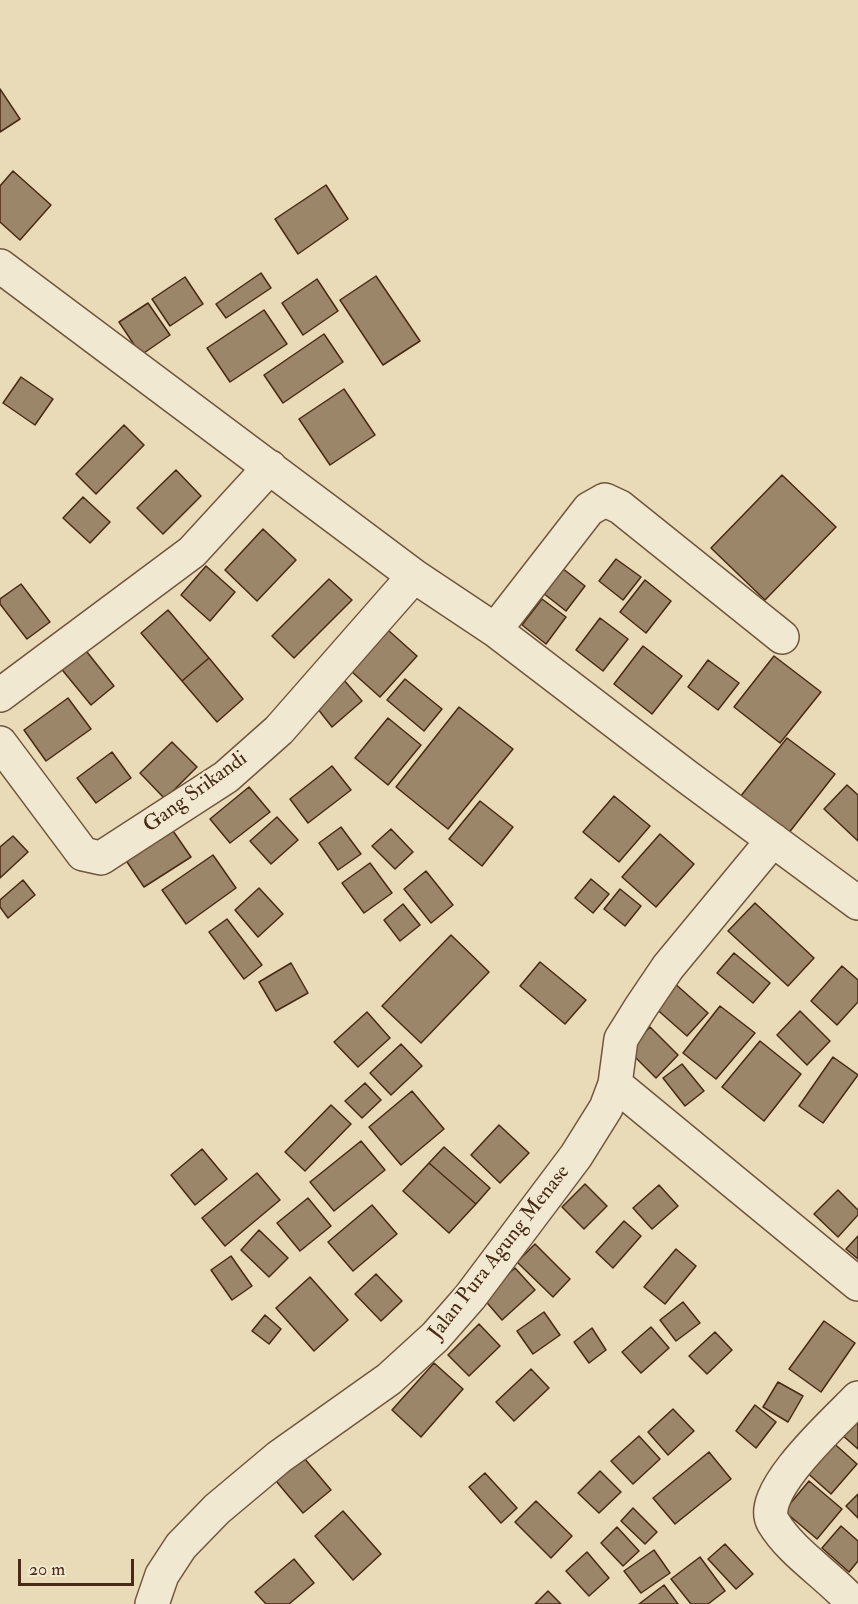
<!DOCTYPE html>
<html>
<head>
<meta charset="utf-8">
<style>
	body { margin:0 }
	#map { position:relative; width:858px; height:1604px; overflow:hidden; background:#e9dbb8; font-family:"IM FELL Double Pica",serif }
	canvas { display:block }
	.scale { position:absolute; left:18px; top:1559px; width:116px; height:27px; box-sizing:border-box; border:3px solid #492a14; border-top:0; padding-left:8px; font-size:18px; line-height:21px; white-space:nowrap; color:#492a14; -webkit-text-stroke:4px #f1e8d1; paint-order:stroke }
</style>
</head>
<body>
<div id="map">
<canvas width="858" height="1604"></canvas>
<div class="scale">20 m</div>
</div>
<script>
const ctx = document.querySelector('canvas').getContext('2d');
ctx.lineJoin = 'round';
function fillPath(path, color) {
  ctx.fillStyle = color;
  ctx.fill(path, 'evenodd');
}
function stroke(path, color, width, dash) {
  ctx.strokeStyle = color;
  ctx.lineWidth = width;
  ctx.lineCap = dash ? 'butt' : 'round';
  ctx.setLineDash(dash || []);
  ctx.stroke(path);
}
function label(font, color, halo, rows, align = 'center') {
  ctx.font = font + ' "IM FELL Double Pica",serif';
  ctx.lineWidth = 5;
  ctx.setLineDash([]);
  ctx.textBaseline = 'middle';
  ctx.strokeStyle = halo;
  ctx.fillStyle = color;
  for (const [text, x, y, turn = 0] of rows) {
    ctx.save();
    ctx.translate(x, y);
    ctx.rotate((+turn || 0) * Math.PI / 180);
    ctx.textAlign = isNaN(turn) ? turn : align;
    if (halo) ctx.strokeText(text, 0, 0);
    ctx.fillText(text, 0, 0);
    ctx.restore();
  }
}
const building = new Path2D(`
	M0,89L20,119L0,132Z
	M13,171L51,205L20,240L0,222V186Z
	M326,185L348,219L298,254L275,219Z
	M261,273L271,288L226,318L216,304Z
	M376,276L420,341L383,365L340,300Z
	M185,277L203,304L170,326L152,299Z
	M317,279L338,311L303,335L282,303Z
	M148,303L170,335L141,355L119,322Z
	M264,310L287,344L230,382L207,348Z
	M324,334L343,362L283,403L264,375Z
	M21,377L53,399L35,425L3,403Z
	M344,389L375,435L330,465L299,419Z
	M124,425L144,445L96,494L76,474Z
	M176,470L201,496L163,534L137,508Z
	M782,475L836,527L765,600L711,548Z
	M83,497L110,522L90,543L63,518Z
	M263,529L296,560L257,601L225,570Z
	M616,559L641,577L623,600L599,581Z
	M206,566L235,592L210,621L181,595Z
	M562,568L585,586L566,611L543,593Z
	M329,579L352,600L294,658L272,636Z
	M645,580L671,601L646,633L620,612Z
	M21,584L50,622L27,639L0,604V599Z
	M542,599L566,617L546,644L522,625Z
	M168,610L209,658L182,681L141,633Z
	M600,618L628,639L603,671L576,650Z
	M379,622L417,656L380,697L342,663Z
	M643,646L682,676L652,714L614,684Z
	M83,647L114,686L91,705L59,666Z
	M774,656L821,692L780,743L734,707Z
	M209,658L243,699L217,722L182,681Z
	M708,660L739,683L718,710L688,687Z
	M343,679L362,701L332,727L314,704Z
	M405,679L442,709L424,731L387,700Z
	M68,698L91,729L46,761L24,730Z
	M459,707L513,749L448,829L396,787Z
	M388,718L421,745L388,785L355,758Z
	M787,738L835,774L784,839L736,802Z
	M172,742L197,767L165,799L140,773Z
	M112,752L131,778L96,803L77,778Z
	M332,766L351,790L308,823L290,799Z
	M847,785L858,795V841L824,809Z
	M249,787L270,812L230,843L210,819Z
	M614,796L650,826L619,862L583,832Z
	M480,801L513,827L482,866L449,839Z
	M277,817L298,840L271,864L250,841Z
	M341,827L361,854L338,870L319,843Z
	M171,828L191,857L144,887L125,859Z
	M391,829L413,852L395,869L372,846Z
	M660,834L694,864L656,907L622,877Z
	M13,836L28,852L0,878V847Z
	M213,855L236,888L186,924L162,890Z
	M370,863L392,893L364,913L342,883Z
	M426,871L453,905L431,923L404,889Z
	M591,879L609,894L593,913L575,898Z
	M23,880L35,895L8,918L0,907V900Z
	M259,888L283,914L258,937L235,910Z
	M620,889L641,906L625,926L604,909Z
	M755,903L814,958L788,986L728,931Z
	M403,904L420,925L400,941L384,920Z
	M227,919L262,965L244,979L209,932Z
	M451,935L489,972L421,1043L382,1006Z
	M734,953L770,983L753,1003L717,973Z
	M540,962L586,1000L565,1024L520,986Z
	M291,963L308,993L276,1011L259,982Z
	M842,966L858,980V1002L837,1025L811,1001Z
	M673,982L708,1013L687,1036L653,1006Z
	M720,1006L755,1033L716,1079L683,1053Z
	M800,1011L830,1041L807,1065L777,1035Z
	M367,1012L390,1038L358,1067L334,1042Z
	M650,1027L678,1055L656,1078L628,1050Z
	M760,1041L801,1074L764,1121L722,1087Z
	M401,1044L422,1066L391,1095L370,1073Z
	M833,1057L858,1075L823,1123L799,1106Z
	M682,1064L704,1091L685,1106L663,1078Z
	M365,1083L381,1100L362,1118L345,1101Z
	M412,1091L444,1129L401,1165L369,1127Z
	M331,1105L351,1124L305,1171L285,1152Z
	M499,1125L529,1153L500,1183L471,1155Z
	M361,1141L385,1170L334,1211L310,1182Z
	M444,1147L490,1188L476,1204L429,1163Z
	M202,1149L227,1179L195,1205L171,1175Z
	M429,1163L476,1204L449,1233L403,1191Z
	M257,1173L280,1200L225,1246L202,1218Z
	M585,1184L607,1206L584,1229L562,1207Z
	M659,1185L678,1206L652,1229L633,1208Z
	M838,1190L858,1210V1215L838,1237L814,1214Z
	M308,1198L331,1226L300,1251L277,1223Z
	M372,1205L397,1234L353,1271L328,1242Z
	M624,1221L641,1236L613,1268L596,1252Z
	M259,1230L288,1258L269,1277L241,1250Z
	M858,1236V1259L846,1249Z
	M535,1244L570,1279L553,1297L517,1262Z
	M676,1249L696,1266L665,1304L644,1287Z
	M231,1256L252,1286L232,1300L211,1270Z
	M515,1268L535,1290L502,1320L482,1297Z
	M376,1274L402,1301L381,1321L355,1294Z
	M310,1277L348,1320L314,1351L276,1308Z
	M683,1302L700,1323L676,1341L660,1320Z
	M544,1312L560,1335L533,1354L517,1331Z
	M265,1315L281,1329L269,1344L252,1331Z
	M824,1321L855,1343L821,1392L789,1369Z
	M479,1324L500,1346L469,1376L448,1355Z
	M651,1327L669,1348L641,1373L622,1352Z
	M592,1328L606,1350L589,1363L574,1342Z
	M715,1332L732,1350L707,1374L689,1356Z
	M434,1363L463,1389L421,1437L392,1410Z
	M531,1369L549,1388L514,1421L496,1402Z
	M778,1382L803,1396L788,1422L763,1407Z
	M755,1405L776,1422L756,1448L736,1431Z
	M673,1409L694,1431L668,1455L648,1432Z
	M858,1416V1449L841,1434Z
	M639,1436L660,1459L633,1484L611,1461Z
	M829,1439L857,1464L831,1494L803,1469Z
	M709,1452L731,1479L675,1524L653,1498Z
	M304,1458L331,1490L303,1513L276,1481Z
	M600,1471L621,1492L599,1513L578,1493Z
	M485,1473L517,1508L501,1523L469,1487Z
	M809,1481L842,1509L817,1539L784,1511Z
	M858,1494V1518L846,1506Z
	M536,1501L572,1536L551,1558L515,1522Z
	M633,1508L657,1532L645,1544L621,1521Z
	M343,1511L381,1554L353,1580L315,1536Z
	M841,1526L858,1541V1561L849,1572L822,1548Z
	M617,1527L639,1551L623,1566L601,1543Z
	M725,1544L753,1574L736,1589L708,1559Z
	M654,1550L670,1573L641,1593L624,1571Z
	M587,1552L609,1578L589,1596L566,1571Z
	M700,1557L725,1591L708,1604H691L671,1579Z
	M294,1559L314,1583L289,1604H266L255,1592Z
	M664,1585L678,1604H639Z
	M548,1591L561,1604H535Z`);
fillPath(building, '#9c8669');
stroke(building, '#492a14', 1.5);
const minor = new Path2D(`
	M0,266L414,576L495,630L686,776L858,903
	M495,630L589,509L605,500L620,507L782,637
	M0,695L192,552L270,467
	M0,743L83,854L101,858L226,777L279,730L414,576
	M615,1084L858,1284
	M152,1604L162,1575L181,1546L217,1509L279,1457L389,1379L435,1337L470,1297L576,1156L606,1108L615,1084L621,1039L641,1007L668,967L773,840
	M854,1604C829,1575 792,1554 773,1522C756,1492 838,1419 858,1398`);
stroke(minor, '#71563d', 36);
stroke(minor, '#f1e8d1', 33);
label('21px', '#492a14', '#f1e8d1', [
	["Gang Srikandi",196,793,-36],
	["Jalan Pura Agung Menase",500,1253,-52]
]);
</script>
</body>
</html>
